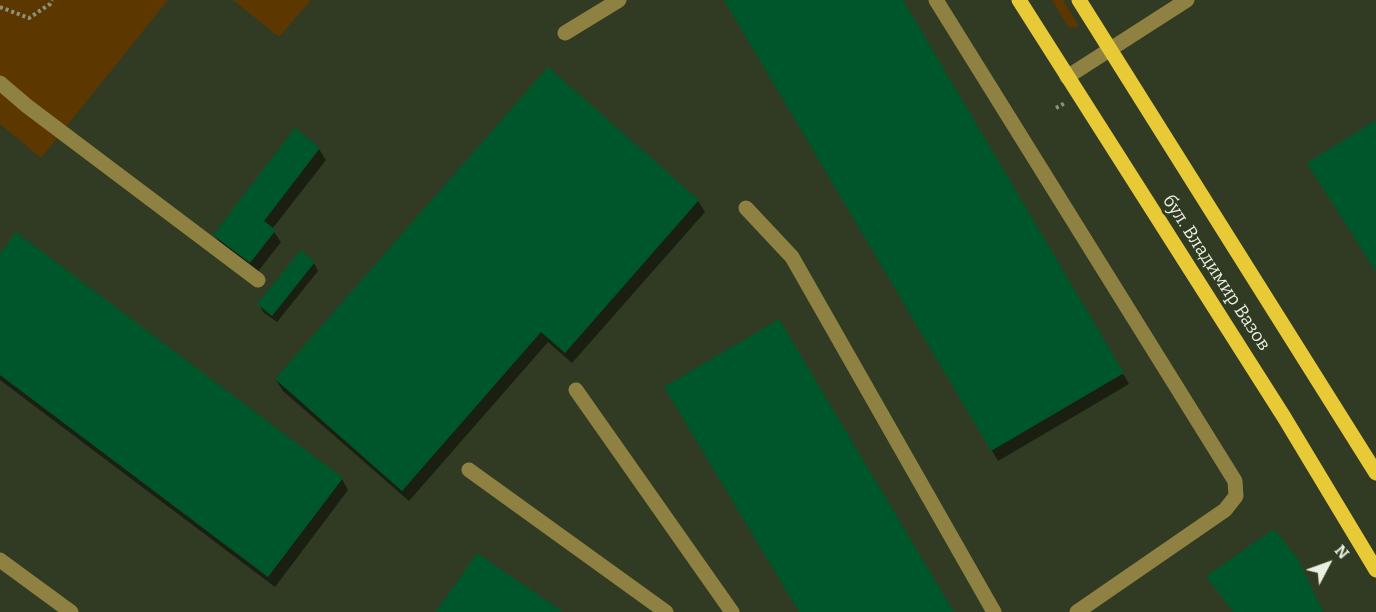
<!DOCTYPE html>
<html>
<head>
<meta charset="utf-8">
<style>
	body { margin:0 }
	#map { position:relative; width:1376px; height:612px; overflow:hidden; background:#313a22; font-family:Bitter,serif }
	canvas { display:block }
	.north { position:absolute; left:1298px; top:534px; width:60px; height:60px; -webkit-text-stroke:4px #313a22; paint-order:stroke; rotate:49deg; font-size:16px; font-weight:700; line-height:24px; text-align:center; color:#eaf0e1 }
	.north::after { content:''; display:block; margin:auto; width:21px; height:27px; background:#eaf0e1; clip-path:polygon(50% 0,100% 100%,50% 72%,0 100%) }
</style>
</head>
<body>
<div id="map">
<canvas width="1376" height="612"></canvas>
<div class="north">N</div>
</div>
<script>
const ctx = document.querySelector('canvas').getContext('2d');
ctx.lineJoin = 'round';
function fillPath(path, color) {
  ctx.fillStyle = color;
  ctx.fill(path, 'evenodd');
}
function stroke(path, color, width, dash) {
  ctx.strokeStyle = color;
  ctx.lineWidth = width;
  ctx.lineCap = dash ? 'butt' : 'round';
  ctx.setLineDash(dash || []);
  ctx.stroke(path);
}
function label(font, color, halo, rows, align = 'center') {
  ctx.font = font + ' Bitter,serif';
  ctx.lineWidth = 6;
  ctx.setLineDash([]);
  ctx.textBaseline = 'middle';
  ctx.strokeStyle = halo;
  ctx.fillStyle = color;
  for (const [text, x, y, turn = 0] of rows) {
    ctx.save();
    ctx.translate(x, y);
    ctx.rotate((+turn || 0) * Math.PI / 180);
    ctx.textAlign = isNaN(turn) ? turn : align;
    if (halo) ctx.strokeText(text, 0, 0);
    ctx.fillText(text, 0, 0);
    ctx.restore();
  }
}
fillPath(new Path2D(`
	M0,0H168L41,158L0,124Z
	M233,0H311L279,37Z
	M1052,0H1063L1079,26L1069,28Z`), '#5c3800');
fillPath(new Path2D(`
	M725,0H902L1129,384L998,461Z
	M319,149L326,160L272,229L281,242L256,274L221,246L215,235Z
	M698,201L705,212L572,363L548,342L409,501L283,391L276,380Z
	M301,253L314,263L318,271L277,322L263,312L259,304Z
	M0,256L342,479L348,490L275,587L0,380Z`), '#0007');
fillPath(new Path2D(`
	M724,0H903L1124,373L991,451Z
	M548,67L699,200L565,353L541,332L402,491L275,379Z
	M1376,120V272L1307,163Z
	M295,128L320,148L264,221L276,230L250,263L213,235Z
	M16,232L343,478L268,577L0,375V254Z
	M301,250L315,262L272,316L257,304Z
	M779,319L954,612H799L664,387Z
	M1274,529L1298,559L1323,611L1321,612H1233L1206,576Z
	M477,553L563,612H436Z`), '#00562b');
stroke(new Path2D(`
	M0,7L29,18L50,4L52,0
	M1056,108L1065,103`), '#8b937f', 4, [3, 3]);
stroke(new Path2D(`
	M936,0L1235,481L1236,496L1225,510L1077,612
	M565,33L619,0
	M1067,77L1187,0
	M0,83L27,106L258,280
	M746,208L792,257L994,612
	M576,390L732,612
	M469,470L666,612
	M0,560L71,612`), '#8e8142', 15);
stroke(new Path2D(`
	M1019,0L1284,417L1376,570
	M1079,0L1376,473`), '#e7ca35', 15);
label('18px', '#eaf0e1', '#313a22', [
	["бул. Владимир Вазов",1216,273,57]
]);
</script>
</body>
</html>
